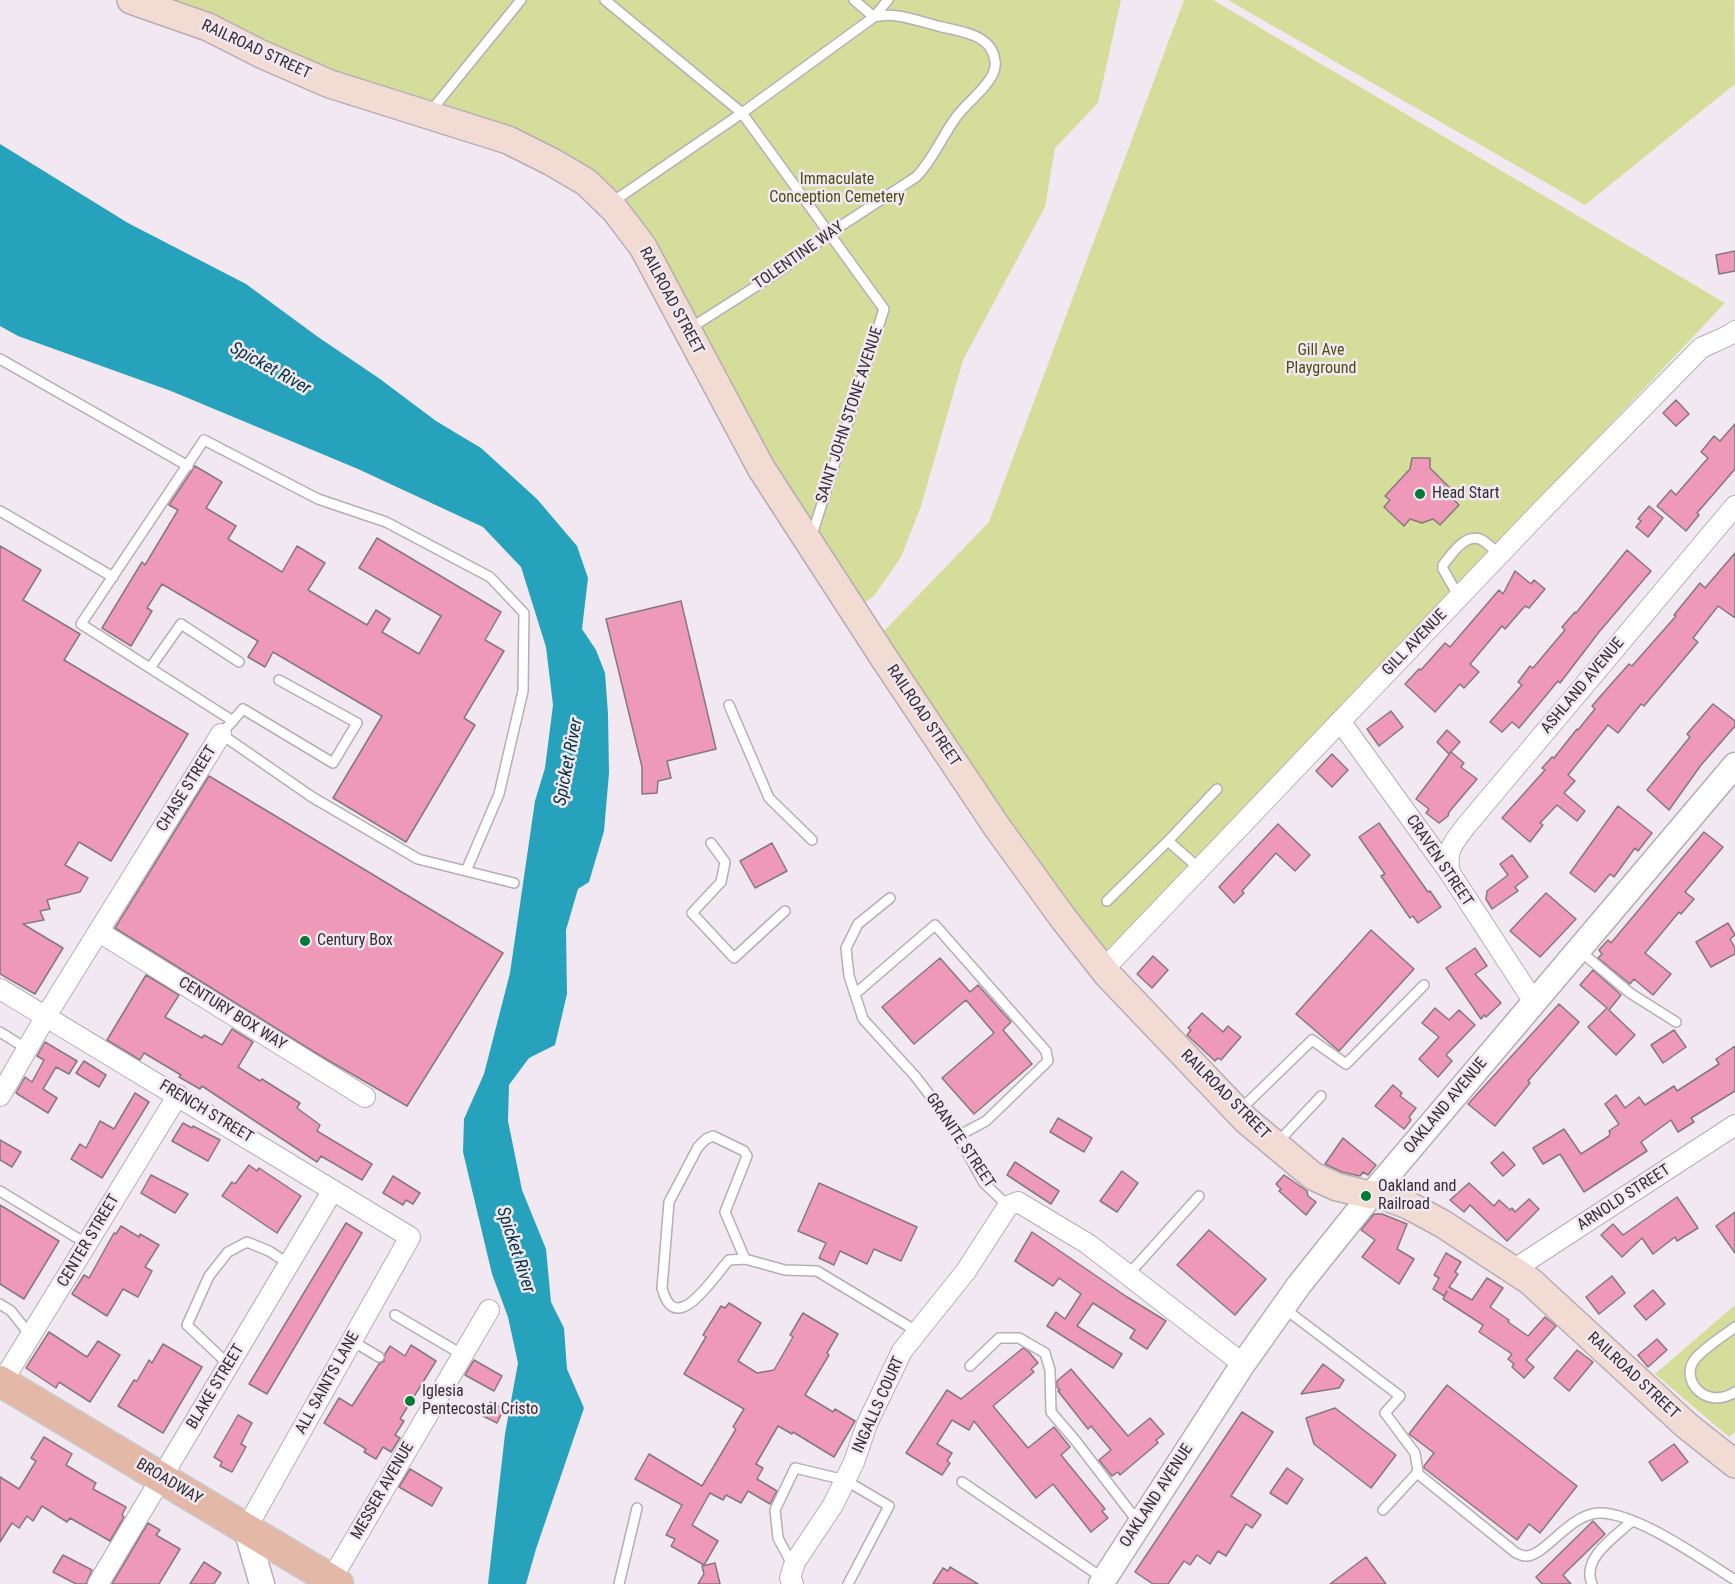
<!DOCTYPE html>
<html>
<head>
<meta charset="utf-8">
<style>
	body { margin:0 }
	canvas { display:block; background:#f2e8f2 }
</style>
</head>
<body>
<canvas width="1735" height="1584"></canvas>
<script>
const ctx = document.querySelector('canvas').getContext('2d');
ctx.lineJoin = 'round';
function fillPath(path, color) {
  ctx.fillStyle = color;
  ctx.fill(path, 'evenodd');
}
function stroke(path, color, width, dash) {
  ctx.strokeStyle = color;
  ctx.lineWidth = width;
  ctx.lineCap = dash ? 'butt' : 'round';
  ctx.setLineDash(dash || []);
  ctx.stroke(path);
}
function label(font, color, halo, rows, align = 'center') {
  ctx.font = font + ' "Roboto Condensed",sans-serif';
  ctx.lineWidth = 5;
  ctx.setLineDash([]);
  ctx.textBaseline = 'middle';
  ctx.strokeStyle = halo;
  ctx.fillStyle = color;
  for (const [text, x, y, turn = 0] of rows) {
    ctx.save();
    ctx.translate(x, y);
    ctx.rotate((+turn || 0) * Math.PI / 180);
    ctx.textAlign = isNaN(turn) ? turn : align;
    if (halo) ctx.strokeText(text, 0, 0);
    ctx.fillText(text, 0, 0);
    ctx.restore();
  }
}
fillPath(new Path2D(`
	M162,0H1121L1098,103L1055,148L1045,207L963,360L921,506L901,557L874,596L860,606L597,176L309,67Z
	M1184,0H1213L1725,303L1108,955L1016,836L884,631L989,522Z
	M1228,0H1734L1735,84L1585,205Z
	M1735,1305V1432L1729,1437L1655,1374Z`), '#d4dd9a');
fillPath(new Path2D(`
	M0,144L128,223L246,284L318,337L380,379L436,421L481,448L537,499L577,546L588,578L582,629L596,650L605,673L608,714L609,773L604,831L589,882L578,889L566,930L567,994L555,1045L529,1058L509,1085L508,1121L522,1190L546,1249L551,1302L564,1328L567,1369L584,1408L536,1549L526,1584H488L505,1434L518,1363L508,1317L492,1274L463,1152L464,1119L484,1074L510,973L535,801L545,768L553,705L546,647L521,567L483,527L358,469L171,391L18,336L0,326Z`), '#27a2bc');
const building = new Path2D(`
	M1735,251V271L1719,274L1716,255Z
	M1676,400L1689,414L1676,426L1663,413Z
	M1735,424V469L1697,513L1699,515L1686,531L1657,506L1671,490L1676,495L1708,458L1701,452L1714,436L1720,441Z
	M1412,458H1430V468L1454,492L1450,496L1459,505L1440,525L1433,519L1422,523L1410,519L1404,526L1384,507L1390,500L1385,496L1410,469Z
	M195,466L222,482L206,508L236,526L228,539L282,572L297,546L325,563L308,590L367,625L376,610L390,619L382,632L419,654L441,616L359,568L377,538L501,612L485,640L504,651L464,718L475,725L406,842L333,798L382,716L273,652L265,667L248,657L258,641L162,584L147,608L152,611L131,646L102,628L142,562L145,565L178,510L169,505Z
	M1649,506L1663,518L1648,537L1636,527L1641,521L1638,519Z
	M0,546L41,570L23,600L80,634L64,660L188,734L111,861L79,842L65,865L88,878L80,892L47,900L50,909L40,911L44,920L23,924L63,948L35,994L0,974Z
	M1627,550L1651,571L1599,632L1560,683L1558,681L1519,728L1512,722L1502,732L1490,722L1522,685L1518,682L1530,666L1533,668L1565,630L1562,627L1575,612L1576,613Z
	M1735,553V618L1718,606L1693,638L1698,642L1644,706L1641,704L1618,733L1608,725L1568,775L1575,781L1564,793L1585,811L1577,821L1557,805L1540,823L1543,825L1530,842L1502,818L1545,770L1542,768L1552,757L1554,758L1577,729L1578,730L1595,709L1592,706L1606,690L1629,664L1632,666L1676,616L1674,615L1700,583L1705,588Z
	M1515,571L1531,584L1534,580L1545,589L1529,608L1525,606L1505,629L1502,626L1470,664L1479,672L1464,688L1460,684L1435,712L1405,684L1419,669L1421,670L1445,643L1450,647L1499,590L1503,594Z
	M681,601L716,749L667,761L671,778L658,781L657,793L642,794V767L606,619Z
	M1713,704L1735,721V726L1701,765L1669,810L1647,790L1690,737L1687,734Z
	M1391,711L1403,727L1379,746L1367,729Z
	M1447,730L1460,742L1449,754L1437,742Z
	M1451,752L1464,763L1461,767L1477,779L1449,812L1448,816L1439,823L1426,813L1429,809L1416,799Z
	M1332,754L1348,770L1332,787L1316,771Z
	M209,776L503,953L407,1106L319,1055L115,928Z
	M1618,806L1652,833L1638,851L1635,848L1614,877L1610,874L1595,892L1570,873Z
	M1379,823L1428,892L1430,891L1441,907L1418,923L1413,916L1410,918L1381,876L1385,874L1359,837Z
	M1278,824L1310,855L1295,871L1276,853L1242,891L1244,893L1234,903L1219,887Z
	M1704,832L1723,847L1685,892L1694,899L1681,914L1679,912L1645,953L1671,974L1653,995L1634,979L1630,984L1598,958L1602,954L1599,950L1608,940L1611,943Z
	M772,843L787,871L755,888L740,861Z
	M1512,855L1528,877L1515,887L1518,891L1492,909L1486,899L1487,891L1508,875L1500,864Z
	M1546,893L1576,919L1540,957L1510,931Z
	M1728,923L1735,935L1730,939L1735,948V954L1711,967L1696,942Z
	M1371,930L1414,969L1339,1051L1296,1014Z
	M1475,948L1487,966L1475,974L1501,1003L1486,1017L1484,1015L1481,1019L1446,968Z
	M1153,956L1168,970L1152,988L1137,974Z
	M940,958L970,992L978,985L1011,1022L1003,1030L1032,1064L974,1114L942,1078L994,1033L966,1000L914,1044L882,1007Z
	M1593,970L1621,995L1609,1010L1635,1035L1616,1055L1588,1027L1607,1008L1580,985Z
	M146,975L179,995L165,1017L202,1038L204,1035L222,1045L232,1029L253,1042L238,1067L260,1081L262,1079L300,1103L297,1108L320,1125L317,1131L372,1164L362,1180L321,1156L317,1162L202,1086L200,1089L179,1077L181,1075L144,1053L140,1060L107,1040Z
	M1559,1004L1579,1022L1528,1081L1530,1083L1495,1126L1468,1104Z
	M1435,1008L1449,1020L1459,1010L1475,1025L1446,1055L1452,1061L1438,1077L1419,1059L1439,1037L1422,1023Z
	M1202,1013L1223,1032L1228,1026L1241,1037L1221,1060L1218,1058L1215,1061L1187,1035L1191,1030L1188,1028Z
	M1674,1030L1686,1047L1663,1063L1651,1045Z
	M45,1042L77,1061L69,1074L56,1067L43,1089L57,1098L48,1113L16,1093L25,1077L32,1082L44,1060L37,1056Z
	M1735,1046V1091L1691,1118L1694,1122L1678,1132L1671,1120L1641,1142L1647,1151L1584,1192L1560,1154L1543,1164L1533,1148L1564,1129L1581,1154L1609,1136L1610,1133L1609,1131L1619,1124L1605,1104L1616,1095L1625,1108L1639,1097L1645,1105L1674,1086L1677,1091L1719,1064L1716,1059Z
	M84,1061L106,1075L99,1087L76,1073Z
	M1393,1085L1402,1093L1400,1096L1416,1108L1409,1117L1411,1120L1404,1129L1375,1106Z
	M135,1093L149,1102L102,1178L71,1159L80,1144L86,1148L100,1121L114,1129Z
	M1058,1118L1092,1138L1084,1152L1050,1132Z
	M183,1123L192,1128L193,1126L220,1140L208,1161L172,1141Z
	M1343,1138L1376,1165L1368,1175L1363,1172L1360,1176L1342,1172L1325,1164Z
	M0,1140L21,1152L12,1167L0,1160Z
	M1503,1152L1515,1165L1503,1176L1491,1163Z
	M1015,1162L1059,1191L1051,1204L1007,1175Z
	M249,1165L257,1171L259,1168L301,1196L277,1233L222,1196L232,1182L235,1184Z
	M1122,1171L1138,1183L1117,1212L1100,1201Z
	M151,1175L188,1194L175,1213L141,1193Z
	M1284,1175L1307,1191L1308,1196L1316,1202L1306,1215L1279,1191L1281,1189L1276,1184Z
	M393,1176L420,1193L413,1204L406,1200L403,1205L383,1193Z
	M819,1183L917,1227L901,1261L874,1249L867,1264L840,1251L834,1265L819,1258L826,1243L798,1231Z
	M1469,1183L1494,1206L1499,1200L1510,1210L1512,1208L1515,1212L1529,1199L1539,1209L1507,1241L1470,1205L1464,1212L1450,1200Z
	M1677,1197L1698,1228L1677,1241L1675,1237L1653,1254L1642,1238L1622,1257L1601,1235L1613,1224L1623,1235Z
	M0,1205L59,1241L24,1299L0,1284Z
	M1735,1212V1253L1716,1226Z
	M1374,1214H1382L1407,1224L1397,1249L1414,1259L1399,1284L1362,1257L1375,1240L1361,1230Z
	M346,1223L362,1233L267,1394L249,1384Z
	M121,1226L139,1237L140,1234L159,1245L145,1267L152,1271L138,1297L123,1289L107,1316L72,1294L84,1275L89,1278L114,1233L116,1234Z
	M1209,1230L1266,1279L1235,1315L1177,1265Z
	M1032,1232L1127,1297L1166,1321L1147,1349L1130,1338L1135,1330L1093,1303L1077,1326L1122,1354L1113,1368L1047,1326L1056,1312L1065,1319L1081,1294L1059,1278L1053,1286L1015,1261Z
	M1446,1253L1461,1262L1455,1272L1458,1274L1449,1287L1472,1300L1487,1278L1503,1288L1490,1307L1509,1320L1508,1322L1528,1336L1545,1317L1556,1326L1526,1360L1534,1367L1524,1378L1512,1367L1514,1364L1508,1359L1512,1354L1479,1332L1483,1325L1443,1299L1447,1291L1444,1296L1433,1289L1439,1278L1434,1275Z
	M1612,1276L1625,1293L1599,1314L1586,1297Z
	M1653,1290L1665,1304L1646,1320L1634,1306Z
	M729,1303L761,1323L738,1361L757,1373L774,1370L793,1337L790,1335L803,1313L838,1334L827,1353L829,1355L805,1395L833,1412L835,1409L855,1421L834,1457L793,1432L792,1434L778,1426L756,1464L763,1468L757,1479L777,1491L770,1504L748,1491L741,1503L726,1495L723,1500L710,1493L692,1525L718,1541L704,1565L671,1546L675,1539L666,1535L682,1505L635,1479L649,1454L702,1486L736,1429L733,1427L744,1409L684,1374L706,1337L703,1335L721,1306L725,1308Z
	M49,1332L87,1357L98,1341L120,1355L90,1402L59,1382L56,1388L26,1368Z
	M1657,1339L1667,1350L1648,1367L1638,1355Z
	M163,1344L202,1367L163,1433L118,1406L134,1380L137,1381L149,1360L152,1363Z
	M411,1345L436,1361L400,1419L404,1421L395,1435L400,1438L391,1452L383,1447L376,1459L364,1452L366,1449L324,1423L339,1398L352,1406L379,1364L384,1361L385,1354L390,1346L405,1356Z
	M1023,1348L1029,1352L1038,1363L1031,1369L1034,1372L993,1406L1028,1448L1054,1427L1070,1447L1061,1455L1105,1509L1102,1511L1108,1518L1091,1532L1053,1484L1036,1498L974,1421L969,1430L952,1420L937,1444L952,1453L947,1461L950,1463L942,1475L906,1453L947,1390L961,1399Z
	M1577,1350L1593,1362L1569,1391L1554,1378Z
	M474,1360L502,1376L494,1391L465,1375Z
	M1323,1364L1344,1380L1339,1388L1301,1394Z
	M1071,1369L1128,1436L1150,1418L1164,1434L1156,1440L1158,1443L1120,1475L1118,1472L1112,1476L1099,1460L1111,1450L1091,1426L1088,1429L1058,1391L1060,1390L1057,1387V1381Z
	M1447,1385L1577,1486L1540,1533L1529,1524L1517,1540L1424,1468V1466L1434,1453L1409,1434Z
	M490,1402L504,1409L497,1423L483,1416Z
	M1335,1408L1396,1455L1371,1488L1314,1444L1306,1418Z
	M1242,1412L1273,1432L1231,1496L1261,1515L1252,1528L1246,1524L1226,1556L1218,1551L1210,1564L1197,1555L1190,1565L1184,1561L1168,1584H1153L1135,1572Z
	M238,1415L252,1423L241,1444L246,1447L232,1472L220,1466L222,1462L214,1457Z
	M44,1437L72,1454L66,1465L96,1483L93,1489L126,1507L122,1515L124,1517L110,1541L70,1518L67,1522L42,1506L33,1521L27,1516L19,1528L12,1523L0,1542V1477L19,1489L36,1461L31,1458Z
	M1674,1444L1688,1462L1662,1481L1649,1462Z
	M1287,1468L1303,1479L1287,1504L1270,1493Z
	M410,1469L442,1488L432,1506L399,1487Z
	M1593,1521L1605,1534L1563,1575L1571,1584H1542L1536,1577Z
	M148,1523L160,1530L156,1535L180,1549L159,1584H112Z
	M63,1555L92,1570L86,1584H76L53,1572Z
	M1366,1557L1386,1584H1330Z
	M204,1562L221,1573L214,1584H190Z
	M715,1563L720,1584H698L704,1574L702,1566Z
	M950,1567L978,1584H933L943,1568L948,1571Z`);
fillPath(building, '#ef99b8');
stroke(building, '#86787d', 1.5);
const service = new Path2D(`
	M605,0L742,113L884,309L811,538
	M854,0L874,17L888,0
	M430,112L521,0
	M611,203L742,113L874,17C896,11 920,22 942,27C963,32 992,35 995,61C996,68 994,73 990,79C981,93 967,103 957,116C942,136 933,160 916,177L830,233L777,273L689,329
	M0,359L188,466
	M0,511L113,577
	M1459,597L1443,569V565C1452,554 1464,534 1480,539C1487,542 1494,550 1499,555
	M150,668L181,624L239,662
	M279,680L357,723L333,763L243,709L221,734L312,797L418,859L514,883
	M729,705L769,798L812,840
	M233,721L81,624L204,440L318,499L386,522L490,577L524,613L523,691L499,794L466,871
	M1168,841L1217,789
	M711,843L725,862L721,882L692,913L734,958L785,911
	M890,898L858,924L846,948L849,976L863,1019L915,1076L949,1120L984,1183L1008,1206
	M1107,901L1168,841L1200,869
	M1580,951L1630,993L1676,1022
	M855,994L935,925L1046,1051L1048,1061L986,1121L958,1136
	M0,1032L27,1049
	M1240,1110L1312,1040L1346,1064L1424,985
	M1277,1143L1321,1096
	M0,1191L87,1244
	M745,1259L725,1212L747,1156L744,1151L713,1136L706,1139L698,1147L669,1202L662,1288C675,1340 714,1276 729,1260L745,1259L785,1270L817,1271L918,1332
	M1128,1275L1199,1196
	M0,1304L11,1311L31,1336
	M1285,1309L1400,1396L1385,1413L1415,1453L1418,1472L1383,1510
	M395,1315L463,1355
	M1735,1327C1722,1337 1705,1347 1695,1359C1679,1379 1705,1411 1735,1392
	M352,1341L379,1357
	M229,1365L187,1325L209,1276L228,1252L247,1242L269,1251L289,1264
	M970,1366L999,1338H1019L1045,1353L1050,1370L1051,1412L1075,1440L1138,1522
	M1417,1473L1516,1553C1519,1554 1522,1556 1525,1556C1545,1557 1569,1514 1599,1513C1636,1512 1703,1560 1735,1580
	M962,1482L1104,1579
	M793,1566L778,1538L775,1510L795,1468L845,1480L889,1506L848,1584
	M619,1584L637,1508
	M1592,1584C1581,1558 1615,1537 1632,1521`);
const minor = new Path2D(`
	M1340,721L1450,873L1534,1002
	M1450,873C1445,851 1453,843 1466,826L1735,506
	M99,932L365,1097
	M1104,969L1542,510L1701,348C1711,343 1728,337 1735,331
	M0,989L410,1237L246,1529
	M0,1096L46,1016L221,734
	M1513,1270L1735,1125
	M2,1382L178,1095
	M331,1580L489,1310
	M98,1584L333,1190
	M793,1584L790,1578L795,1562L833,1505L854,1462L867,1424L902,1351L966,1271L1008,1206L1018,1202L1088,1244L1243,1364`);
const tertiary = new Path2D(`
	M246,1529L262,1584
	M1101,1584L1243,1364L1299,1285L1371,1195L1735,765`);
const secondary = new Path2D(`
	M131,0L208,27L261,54L330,84L508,140L552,162L586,182L615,210L643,247L761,468L884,658L997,827L1063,918L1107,974L1246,1120L1313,1176L1337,1187L1366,1194L1384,1196L1408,1205L1443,1224L1530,1281L1686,1425L1735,1464`);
const primary = new Path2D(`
	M0,1381L338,1584`);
stroke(service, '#b6adb6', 12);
stroke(minor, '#b6adb6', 22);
stroke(tertiary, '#b6adb6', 27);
stroke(secondary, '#b6adb6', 30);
stroke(primary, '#cac9ca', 33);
stroke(service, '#fff', 9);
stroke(minor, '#fff', 20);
stroke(tertiary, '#fff', 24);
stroke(secondary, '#f2dbd3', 27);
stroke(primary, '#e4b8a6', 30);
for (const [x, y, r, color] of [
	[1420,494,6,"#007c34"],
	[305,941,6,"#007c34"],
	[1366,1196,6,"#007c34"],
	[410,1401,6,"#007c34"]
]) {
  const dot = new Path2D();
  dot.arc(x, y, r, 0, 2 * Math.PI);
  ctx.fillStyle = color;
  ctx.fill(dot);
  stroke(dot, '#f2e8f2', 2);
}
label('16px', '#322e32', '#f2e8f2', [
	["RAILROAD STREET",256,50,25],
	["TOLENTINE WAY",799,256,-35],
	["RAILROAD STREET",671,301,62],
	["SAINT JOHN STONE AVENUE",850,415,-72],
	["GILL AVENUE",1415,643,-46],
	["ASHLAND AVENUE",1583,686,-50],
	["RAILROAD STREET",923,716,56],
	["CHASE STREET",187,789,-58],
	["CRAVEN STREET",1439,861,56],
	["CENTURY BOX WAY",232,1014,32],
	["RAILROAD STREET",1225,1095,45],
	["OAKLAND AVENUE",1446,1106,-50],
	["FRENCH STREET",206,1112,31],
	["GRANITE STREET",960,1141,56],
	["ARNOLD STREET",1624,1198,-33],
	["CENTER STREET",89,1241,-59],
	["RAILROAD STREET",1633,1376,43],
	["ALL SAINTS LANE",328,1383,-61],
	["BLAKE STREET",216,1387,-59],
	["INGALLS COURT",879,1405,-66],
	["BROADWAY",169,1482,31],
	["MESSER AVENUE",383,1491,-60],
	["OAKLAND AVENUE",1157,1496,-57]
]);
label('16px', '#4b5012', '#f2e8f2', [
	["Immaculate",837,180],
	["Conception Cemetery",837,198],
	["Gill Ave",1321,351],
	["Playground",1321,369]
]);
label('16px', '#322e32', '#f2e8f2', [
	["Head Start",1432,494],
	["Century Box",317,941],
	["Oakland and",1378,1187],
	["Railroad",1378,1205],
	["Iglesia",422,1392],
	["Pentecostal Cristo",422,1410]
], 'left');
label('italic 18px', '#003540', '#f2e8f2', [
	["Spicket River",270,369,29],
	["Spicket River",569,762,-79],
	["Spicket River",515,1250,72]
]);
</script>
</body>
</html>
